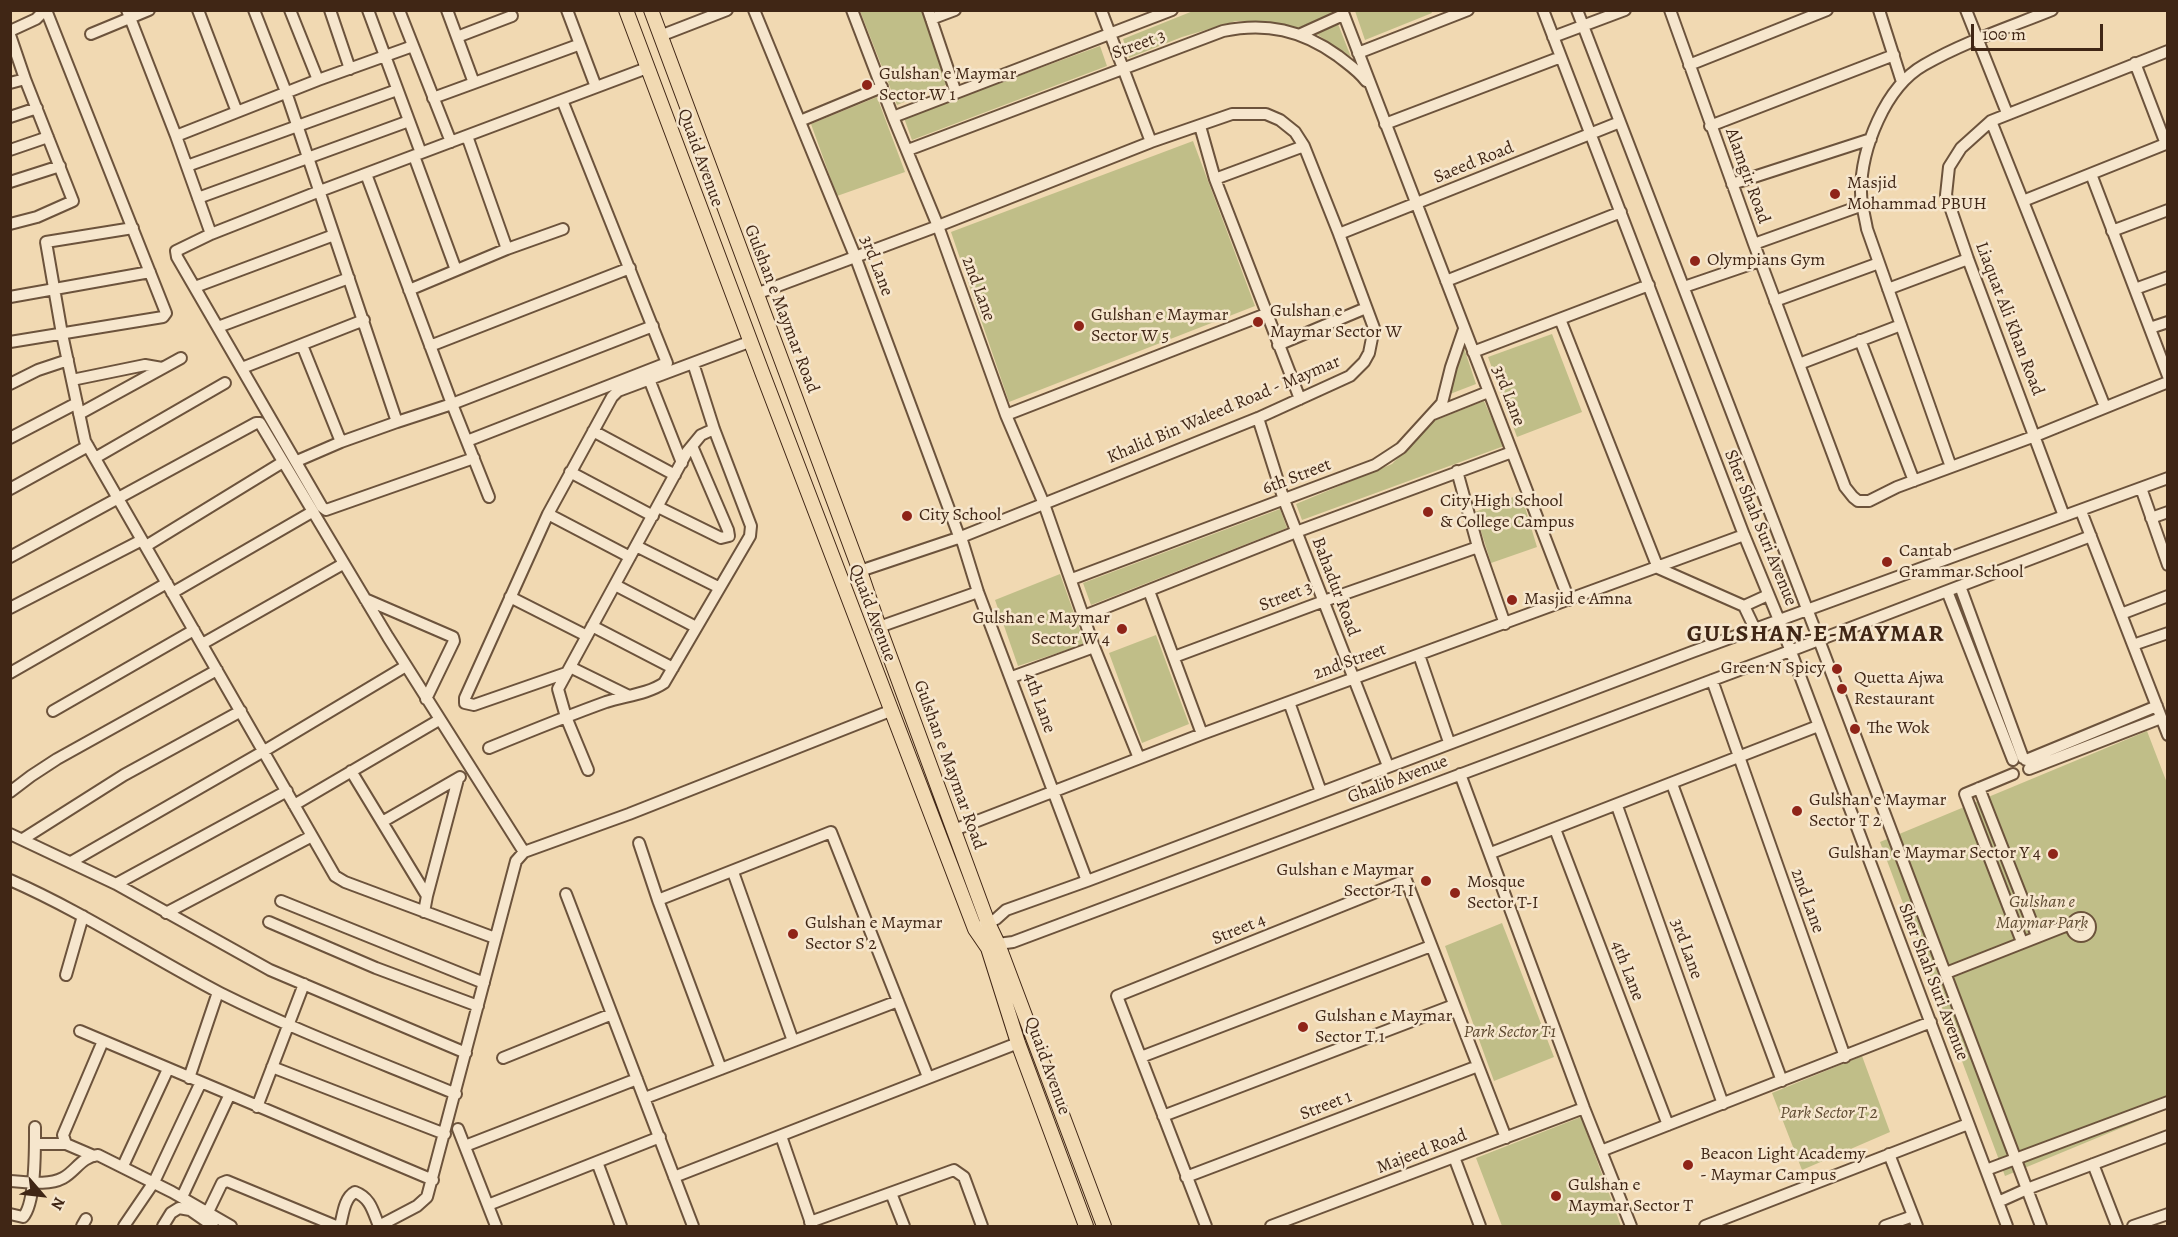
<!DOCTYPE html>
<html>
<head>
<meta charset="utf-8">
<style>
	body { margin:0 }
	#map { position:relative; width:2178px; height:1237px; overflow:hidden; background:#f1d9b2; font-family:Alegreya,serif }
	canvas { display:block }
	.frame { position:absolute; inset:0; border:12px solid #402615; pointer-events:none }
	.north { position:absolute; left:12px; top:1165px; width:60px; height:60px; -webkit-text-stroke:4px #f6e6cd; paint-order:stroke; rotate:118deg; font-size:16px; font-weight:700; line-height:24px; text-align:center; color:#402615 }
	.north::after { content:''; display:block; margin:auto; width:21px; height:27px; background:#402615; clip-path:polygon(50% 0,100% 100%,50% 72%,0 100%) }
	.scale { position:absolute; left:1971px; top:24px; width:132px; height:27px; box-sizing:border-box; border:3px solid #402615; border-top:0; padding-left:8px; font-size:18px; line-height:21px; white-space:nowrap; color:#402615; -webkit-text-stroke:4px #f6e6cd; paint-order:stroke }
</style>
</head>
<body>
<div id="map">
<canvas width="2178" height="1237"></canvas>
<div class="frame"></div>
<div class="north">N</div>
<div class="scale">100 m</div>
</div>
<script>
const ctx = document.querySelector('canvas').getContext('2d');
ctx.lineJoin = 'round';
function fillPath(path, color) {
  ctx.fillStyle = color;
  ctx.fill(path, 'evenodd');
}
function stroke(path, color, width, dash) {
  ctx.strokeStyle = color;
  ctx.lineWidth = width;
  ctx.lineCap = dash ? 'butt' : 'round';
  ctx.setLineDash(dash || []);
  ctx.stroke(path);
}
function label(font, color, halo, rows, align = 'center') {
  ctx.font = font + ' Alegreya,serif';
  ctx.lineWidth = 5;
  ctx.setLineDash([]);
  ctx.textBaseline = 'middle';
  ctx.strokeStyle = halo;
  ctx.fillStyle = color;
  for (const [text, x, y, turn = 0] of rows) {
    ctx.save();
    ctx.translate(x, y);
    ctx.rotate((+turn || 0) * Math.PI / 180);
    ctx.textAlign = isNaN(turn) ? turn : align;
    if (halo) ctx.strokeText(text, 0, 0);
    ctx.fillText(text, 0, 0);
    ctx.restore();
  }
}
fillPath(new Path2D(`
	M1333,10L1335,14L1297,28L1267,21H1236L1182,37L1129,58L1123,39L1193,11Z
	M860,11H923L948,84L897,105Z
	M1431,11L1432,13L1365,40L1355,11Z
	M1338,24L1351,57L1315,33Z
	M1100,46L1107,66L912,140L904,118Z
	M877,97L905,172L837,196L811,124Z
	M1193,141L1255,306L1009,402L951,232Z
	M1552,334L1582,412L1517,437L1488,357Z
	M1463,345L1476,384L1450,394Z
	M1484,401L1504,446L1302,520L1296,504L1392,464L1434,421Z
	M1521,494L1537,547L1491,563L1475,512Z
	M1280,509L1287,528L1091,605L1083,583Z
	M1060,574L1085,644L1018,666L995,600Z
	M1156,635L1189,724L1142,743L1109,653Z
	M2147,731L2167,783V1109L2005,1176L1880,842Z
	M1502,923L1554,1057L1494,1081L1445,946Z
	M1862,1056L1890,1132L1802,1170L1772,1093Z
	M1581,1117L1621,1226H1502L1476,1158Z`), '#c0be88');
const minor = new Path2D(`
	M127,10L176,136L318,80L290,10
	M198,10L237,112
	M254,10L286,92L397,422L452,404L366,174
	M330,10L350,69
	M368,10L421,153
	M399,10L451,142
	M447,10L474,83
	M567,10L596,87
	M754,10L855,256L959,536
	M852,10L893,117L938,226L1006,415L1044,504L1094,647L1139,758
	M928,10L956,93
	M1101,10L1151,142
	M1342,10L1569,600
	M1543,10L1744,535L1779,620L2007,1226
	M1577,10L1819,640L2041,1226
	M1670,10L1754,244L1845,487L1853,497L1858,501H1869L1897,487L2035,436L2168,382
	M1879,10L1902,82
	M1966,10L2007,113
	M931,19L955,10
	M10,31L36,19L45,10
	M91,34L149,10
	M1301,34L1343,15
	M10,35L25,79L10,83
	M660,36L727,10
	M457,37L512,16
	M1553,37L1625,10
	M1358,53L1468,10
	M2135,63L2166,144
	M1689,65L1827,10
	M318,80L413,46
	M433,98L578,45
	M10,117L37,108
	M893,117L1172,10
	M800,121L882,87
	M1991,121L2105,407
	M1385,124L1561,57
	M1200,126L1215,179L1300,399
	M1710,126L1894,55
	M176,136L211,234
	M10,150L48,137
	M908,150L1223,31C1266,22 1302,30 1338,56C1348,64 1359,71 1366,81
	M414,156L456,270
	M187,166L397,90
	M2091,174L2168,376
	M1215,179L1304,146
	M10,182L60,166
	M1732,184L1871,139
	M198,198L409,121
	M2023,201L2168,143
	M10,224L37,217L73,201L25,79
	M133,228L46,242L62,334L85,441L335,876L345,882L495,938
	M2112,231L2168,210
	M1339,234L1620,122
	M1754,244L1863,205
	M507,249L563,229
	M1446,281L1621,212
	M195,287L334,235
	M1684,287L1760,261
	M1888,289L1968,259
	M2135,289L2168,277
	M409,290L507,249L467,136
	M756,294L938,226L1151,142L1232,114H1266L1280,120L1295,132L1304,146L1339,234L1374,328L1369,353L1364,362L1350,376L1258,418L961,537L860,571
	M10,297L150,272
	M1775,301L1879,263
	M1560,319L1658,568
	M218,327L349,278
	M2150,328L2168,322
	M1860,340L1914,481
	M10,342L163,317L166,313L46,10
	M302,345L341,442
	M1278,345L1366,308
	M430,346L630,268
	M1473,352L1649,285
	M1799,364L1901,325
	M242,368L364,320
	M649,379L682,463
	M72,380L145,365L162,368
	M10,384L38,370L68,360
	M79,414L181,358
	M1433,414L1488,392
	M1006,415L1266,314
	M1258,418L1284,500L1388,766
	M593,431L675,475
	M10,438L77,403
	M467,441L667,363L562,100
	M95,458L225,383
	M474,458L326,510L322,507L177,257L176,251L211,234L320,191L647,68
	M297,461L341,442L397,422
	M1951,467L1867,229C1865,217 1861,204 1861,192C1861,149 1885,87 1924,65C1964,42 2010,27 2052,10
	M1457,471L1478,547L1505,624
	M570,472L653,516
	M2141,488L2168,565
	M10,489L88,446
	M489,497L452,404L653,326
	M658,507L721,538L729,536L728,530L692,446
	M2081,511L2168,735
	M548,514L630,557
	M2064,516L1968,259L1946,195L1949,167L1961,148L1991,121L2168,51
	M2151,518L2168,512
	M961,537L978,592L1087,881
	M146,546L283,462
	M636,546L718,587
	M10,557L256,423H260L388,637L524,852
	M1658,568L1744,606L1755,629
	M1072,579L1375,465L1401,448L1442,403L1451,367L1464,329
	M615,585L696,627
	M1960,586L2023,758
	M1149,591L1202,734
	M1947,591L2013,760
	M172,593L312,512
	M510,597L587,636
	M365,599L453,637L454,641L426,699
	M1744,606L1768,595
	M10,608L142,540
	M2121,614L2168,596
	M1084,616L1296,532L1512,452
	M592,626L673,668
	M879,627L978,592
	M202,644L343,564
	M2133,645L2168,633
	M1419,655L1449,742
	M1174,657L1324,601L1478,547
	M570,667L627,695
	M10,673L167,583
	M566,673L474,705L465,703V698L548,514L612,397L618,391L749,342
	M1012,677L1094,647
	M1712,680L1845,1057
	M1289,702L1321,792
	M53,711L194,630
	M489,748C528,732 567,716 606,702C624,696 648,694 664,683L750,536L751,526L714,429L693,363
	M2026,760L2157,706
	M2029,769L2161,718
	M588,770L566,717L558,689L687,452L701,435L714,429
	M351,771L427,896L424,912
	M1460,774L1584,1108L1631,1226
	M2013,774L1965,794L2022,942
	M1672,784L1782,1081
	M1979,788L2037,936
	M10,792L31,776L57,759L217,670
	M294,805L439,720
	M1617,806L1723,1104
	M382,822L460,777
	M1555,829L1668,1125
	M954,830L1202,734L1744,535
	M10,834L116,884L270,970L466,1053
	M23,839L124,775L241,711
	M639,843L658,900L721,1069
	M1491,853L1818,726
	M71,862L264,751L406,666
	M733,872L793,1041
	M10,880C83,912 149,956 220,993C296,1031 377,1061 456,1094
	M116,884L287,791
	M566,894L693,1226
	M427,896L458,779
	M658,900L831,832L928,1077
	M281,901L484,983
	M166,913L312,836
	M2072 927a9 9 0 1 1 18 0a9 9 0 1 1-18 0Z
	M269,922L376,968L478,1006
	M975,929L996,919L1006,910L1087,881L1692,652L2168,478
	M991,947L998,944L1013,942L1790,651L2091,536
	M1946,973L2073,923
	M66,975L83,916
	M80,1031L433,1180
	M1141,1057L1431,946
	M503,1058L612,1014
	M272,1067L445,1134
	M189,1078L218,992
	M645,1098L898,1001
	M257,1107L304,984
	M1163,1116L1454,1005
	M458,1129L496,1226
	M781,1136L812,1226
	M35,1144H66
	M465,1146L637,1079
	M1601,1151L1931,1022
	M1889,1154L1917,1226
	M94,1156L66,1144L63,1135L103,1041
	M1454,1157L1480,1226
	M597,1162L621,1226
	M2093,1164L2117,1226
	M123,1166L168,1069
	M1986,1170L2168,1102
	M674,1177L1018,1043
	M1186,1177L1478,1066
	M10,1181C27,1182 48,1186 63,1178C76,1171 81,1157 98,1155L172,1192L231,1226
	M891,1193L904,1226
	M182,1197L229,1096
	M1998,1202L2027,1189L2168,1136
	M488,1205L660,1137
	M208,1212L222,1183L227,1181L336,1226
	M10,1214L23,1217C36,1203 35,1147 35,1127
	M810,1222L954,1170L964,1177L982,1226
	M82,1226L86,1219
	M124,1226L154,1182L201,1082
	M163,1226L171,1213L179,1208L190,1210L213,1226
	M340,1226C343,1215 344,1198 355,1192C371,1198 373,1212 379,1226
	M379,1226L417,1206L427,1197L516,861L524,852L629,814L890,711
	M1206,1226L1117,996L1406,880L1506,1138
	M1271,1226L1584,1108
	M1705,1226L1968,1124
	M1885,1226L1913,1216
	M2133,1226L2168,1214`);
const major = new Path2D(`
	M626,10C741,317 856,623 975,929L988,948L1018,1043L1086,1226
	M651,10L860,571L879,627L988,923L998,944L1104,1226`);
stroke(minor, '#6c533c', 14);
stroke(major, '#402615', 16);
stroke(minor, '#f6e6cd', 10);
stroke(major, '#f1d9b2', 14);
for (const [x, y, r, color] of [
	[867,85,6,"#8f2418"],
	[1835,194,6,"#8f2418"],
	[1695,261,6,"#8f2418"],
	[1258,322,6,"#8f2418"],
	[1079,326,6,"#8f2418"],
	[1428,512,6,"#8f2418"],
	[907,516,6,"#8f2418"],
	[1887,562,6,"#8f2418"],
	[1512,600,6,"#8f2418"],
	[1122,629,6,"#8f2418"],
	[1837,669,6,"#8f2418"],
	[1842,689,6,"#8f2418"],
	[1855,729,6,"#8f2418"],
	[1797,811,6,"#8f2418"],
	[2053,854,6,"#8f2418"],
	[1426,881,6,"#8f2418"],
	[1455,893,6,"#8f2418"],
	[793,934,6,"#8f2418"],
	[1303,1027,6,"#8f2418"],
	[1688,1165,6,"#8f2418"],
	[1556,1196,6,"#8f2418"]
]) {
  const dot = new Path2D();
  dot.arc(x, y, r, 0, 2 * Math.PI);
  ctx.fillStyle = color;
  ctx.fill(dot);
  stroke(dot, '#f6e6cd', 2);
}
label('18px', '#402615', '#f6e6cd', [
	["Street 3",1139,45,-20],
	["Quaid Avenue",700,158,70],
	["Saeed Road",1474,163,-22],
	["Alamgir Road",1747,176,70],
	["3rd Lane",876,266,69],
	["2nd Lane",978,289,70],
	["Gulshan e Maymar Road",781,309,69],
	["Liaquat Ali Khan Road",2009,319,69],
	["3rd Lane",1508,396,69],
	["Khalid Bin Waleed Road - Maymar",1224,410,-23],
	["6th Street",1297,477,-21],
	["Sher Shah Suri Avenue",1760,528,68],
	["Bahadur Road",1335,587,69],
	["Street 3",1286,597,-21],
	["Quaid Avenue",872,613,69],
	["2nd Street",1350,662,-20],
	["4th Lane",1039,703,70],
	["Gulshan e Maymar Road",949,765,70],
	["Ghalib Avenue",1398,780,-21],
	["2nd Lane",1807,901,70],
	["Street 4",1239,930,-22],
	["3rd Lane",1686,949,70],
	["4th Lane",1627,971,69],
	["Sher Shah Suri Avenue",1933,982,69],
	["Quaid Avenue",1047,1066,70],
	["Street 1",1326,1106,-21],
	["Majeed Road",1422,1152,-21]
]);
label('18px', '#402615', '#f6e6cd', [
	["Gulshan e Maymar",879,75],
	["Sector W 1",879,96],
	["Masjid",1847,184],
	["Mohammad PBUH",1847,205],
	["Olympians Gym",1707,261],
	["Gulshan e",1270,312],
	["Maymar Sector W",1270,333],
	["Gulshan e Maymar",1091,316],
	["Sector W 5",1091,337],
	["City High School",1440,502],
	["& College Campus",1440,523],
	["City School",919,516],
	["Cantab",1899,552],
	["Grammar School",1899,573],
	["Masjid e Amna",1524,600],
	["Gulshan e Maymar",1110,619,"right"],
	["Sector W 4",1110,640,"right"],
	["Green N Spicy",1825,669,"right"],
	["Quetta Ajwa",1854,679],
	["Restaurant",1854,700],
	["The Wok",1867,729],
	["Gulshan e Maymar",1809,801],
	["Sector T 2",1809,822],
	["Gulshan e Maymar Sector Y 4",2041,854,"right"],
	["Gulshan e Maymar",1414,871,"right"],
	["Sector T I",1414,892,"right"],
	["Mosque",1467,883],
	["Sector T-I",1467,904],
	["Gulshan e Maymar",805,924],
	["Sector S 2",805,945],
	["Gulshan e Maymar",1315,1017],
	["Sector T 1",1315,1038],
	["Beacon Light Academy",1700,1155],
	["- Maymar Campus",1700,1176],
	["Gulshan e",1568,1186],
	["Maymar Sector T",1568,1207]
], 'left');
label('italic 18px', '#604c32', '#f6e6cd', [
	["Gulshan e",2042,903],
	["Maymar Park",2042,924],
	["Park Sector T1",1510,1033],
	["Park Sector T 2",1829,1114]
]);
ctx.letterSpacing = '1.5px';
label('bold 24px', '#402615', '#f6e6cd', [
	["GULSHAN-E-MAYMAR",1816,635]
]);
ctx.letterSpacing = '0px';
</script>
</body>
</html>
